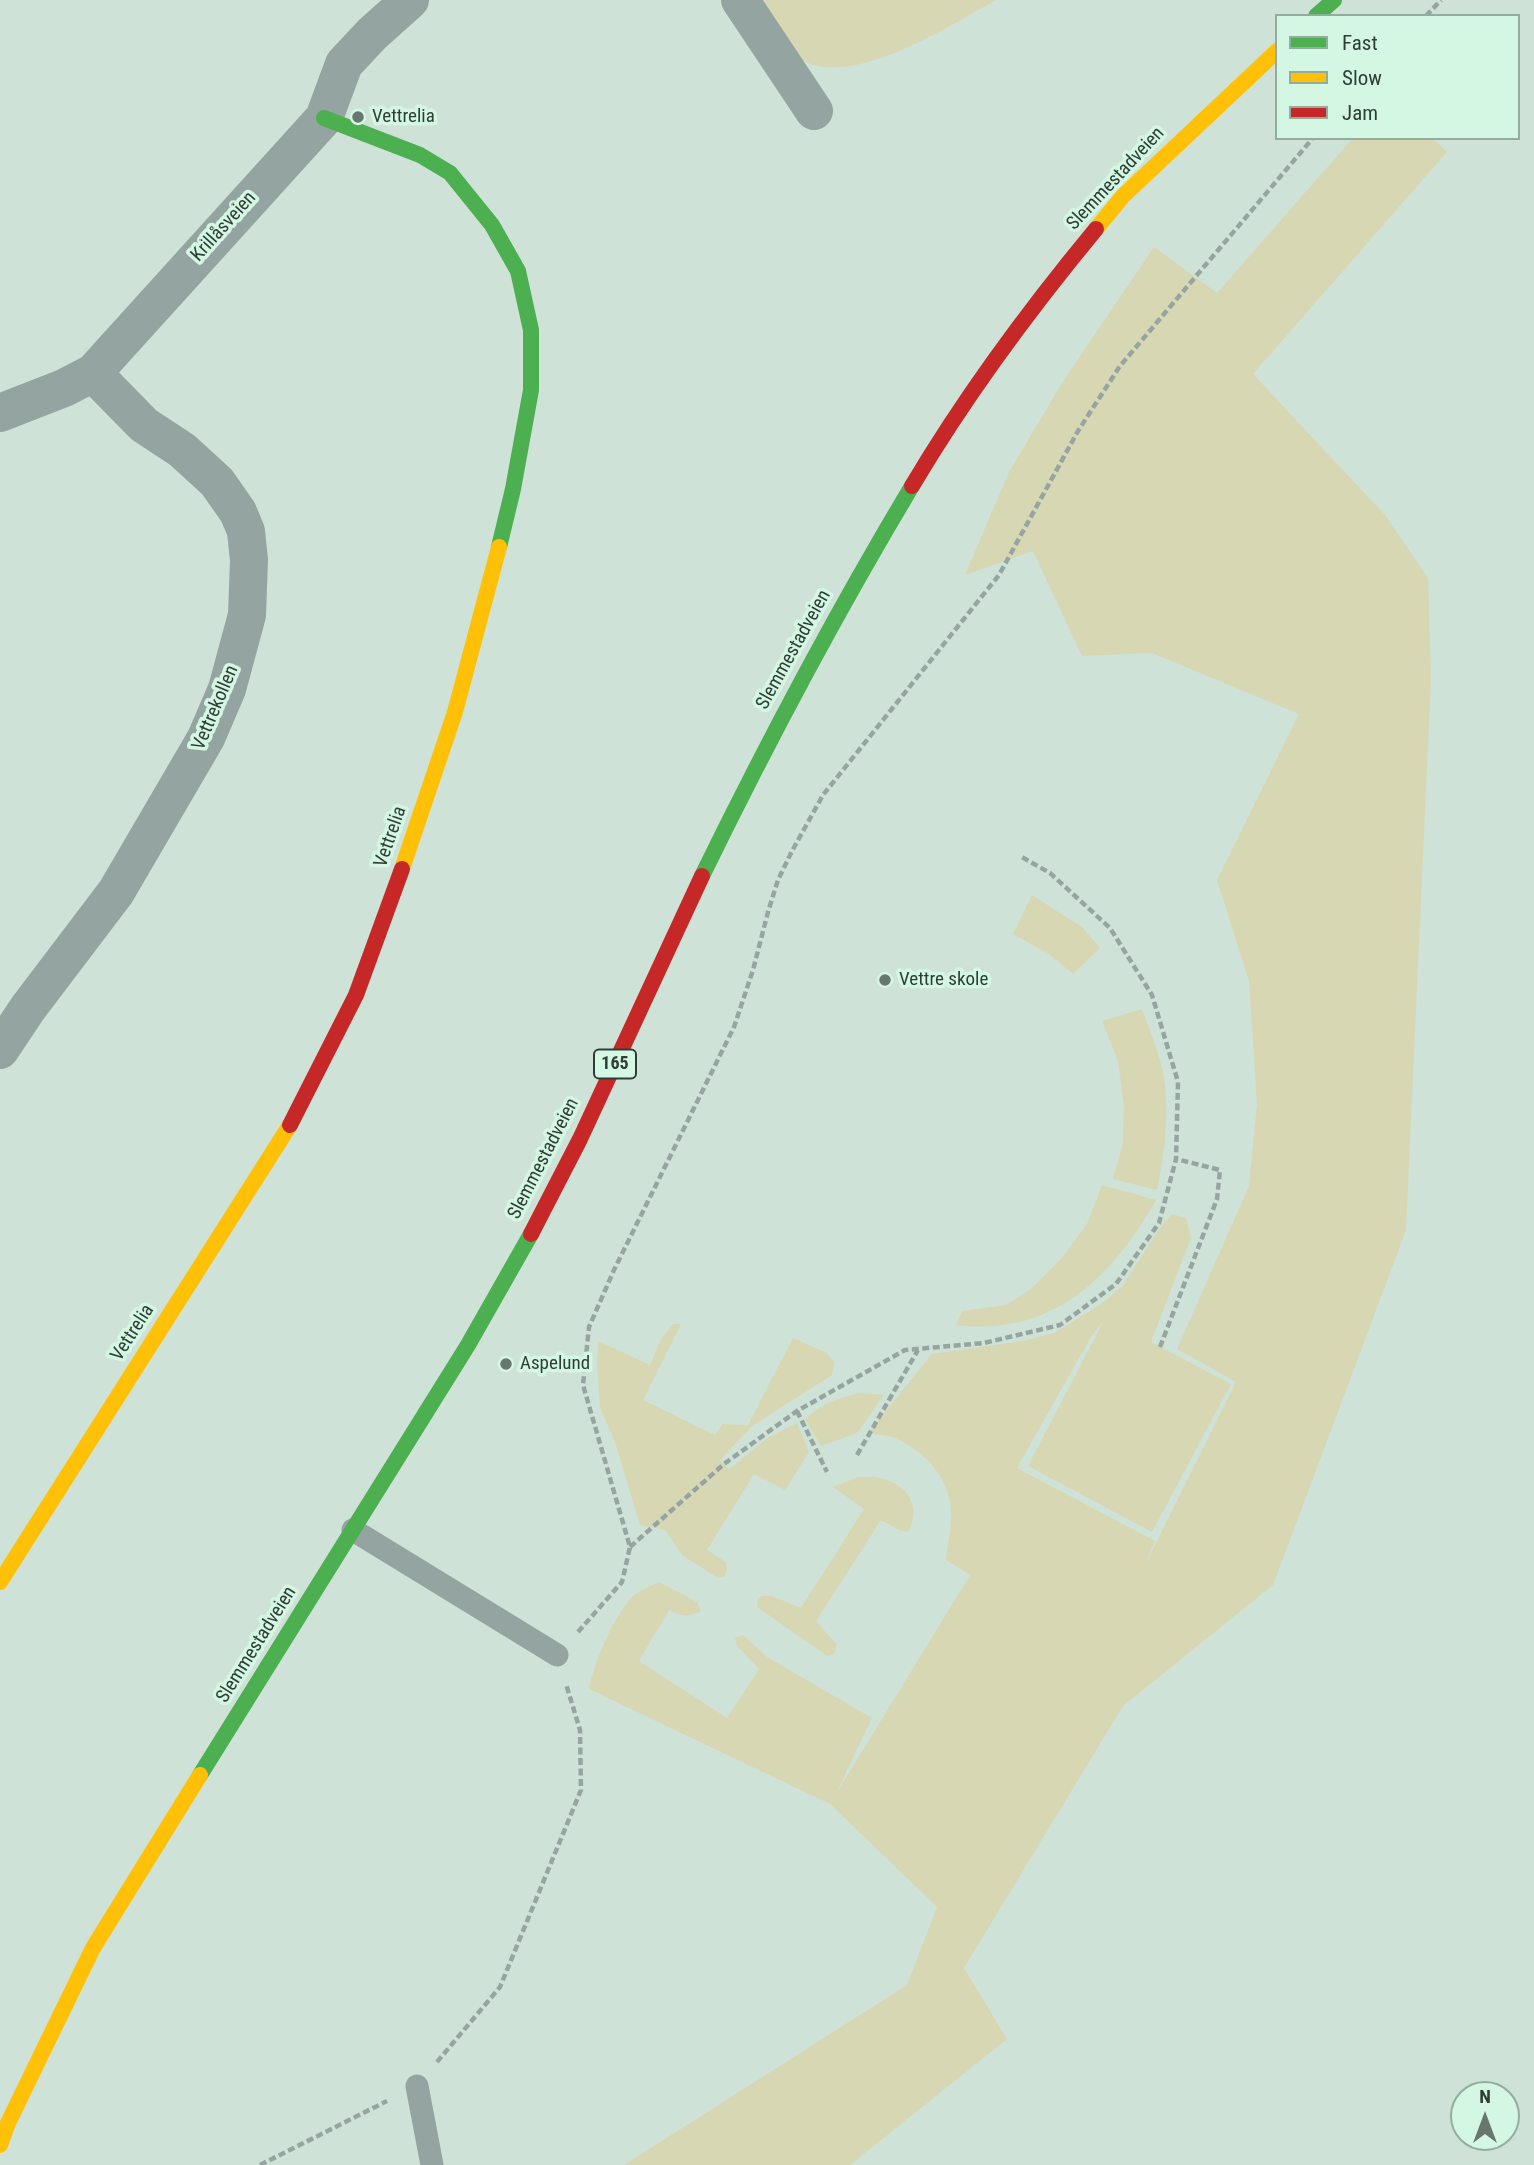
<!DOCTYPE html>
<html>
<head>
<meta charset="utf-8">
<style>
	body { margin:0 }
	#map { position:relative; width:1534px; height:2165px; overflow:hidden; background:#cfe2d7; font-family:"Roboto Condensed",sans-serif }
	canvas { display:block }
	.legend { position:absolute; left:1275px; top:14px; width:245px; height:126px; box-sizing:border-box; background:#d4f7e3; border:2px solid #92ad9e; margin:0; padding:9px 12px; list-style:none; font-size:21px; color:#2f3d36 }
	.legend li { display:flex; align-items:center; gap:14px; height:35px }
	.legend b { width:35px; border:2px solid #92ad9e }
	.north { position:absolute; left:1450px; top:2081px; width:70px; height:70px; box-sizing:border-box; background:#d4f7e3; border:2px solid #92ad9e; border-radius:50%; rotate:0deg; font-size:19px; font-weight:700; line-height:28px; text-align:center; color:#2f3d36 }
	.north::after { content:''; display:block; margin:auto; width:24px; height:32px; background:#67776e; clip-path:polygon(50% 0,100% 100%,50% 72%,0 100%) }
</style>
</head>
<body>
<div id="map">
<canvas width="1534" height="2165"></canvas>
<ul class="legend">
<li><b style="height:9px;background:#4caf50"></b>Fast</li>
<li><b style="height:9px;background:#ffc107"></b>Slow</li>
<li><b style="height:9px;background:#c62828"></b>Jam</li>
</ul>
<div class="north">N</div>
</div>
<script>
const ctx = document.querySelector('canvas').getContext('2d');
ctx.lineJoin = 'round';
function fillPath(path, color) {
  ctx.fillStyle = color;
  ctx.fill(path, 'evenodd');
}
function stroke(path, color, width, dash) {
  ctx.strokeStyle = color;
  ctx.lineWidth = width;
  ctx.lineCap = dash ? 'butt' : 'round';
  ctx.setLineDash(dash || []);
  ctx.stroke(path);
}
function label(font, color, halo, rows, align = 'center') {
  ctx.font = font + ' "Roboto Condensed",sans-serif';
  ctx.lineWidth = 7;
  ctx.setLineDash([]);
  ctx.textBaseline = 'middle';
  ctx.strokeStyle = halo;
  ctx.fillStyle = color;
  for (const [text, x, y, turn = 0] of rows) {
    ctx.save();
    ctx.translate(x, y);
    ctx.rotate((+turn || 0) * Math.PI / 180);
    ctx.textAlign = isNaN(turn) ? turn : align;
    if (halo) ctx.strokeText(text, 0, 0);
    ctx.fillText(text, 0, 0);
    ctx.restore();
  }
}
fillPath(new Path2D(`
	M758,0H996C950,25 842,97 793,54C783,45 767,13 758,0Z
	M1353,138H1432L1447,152L1253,374L1385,515L1428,578L1431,679L1406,1230L1273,1585L1123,1706L964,1968L1007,2039L850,2165H624L907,1985L937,1907L830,1804L589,1689C593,1665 615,1612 634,1595C641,1590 651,1586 659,1582L697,1602L701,1611C688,1617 682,1617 669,1610L639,1661L727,1718L759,1669L737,1646L735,1638L743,1635L767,1657L872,1718L836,1794L970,1575L946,1560C947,1546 951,1532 951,1517C953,1482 926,1451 895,1438C887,1435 877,1435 868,1433L932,1354L1023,1341L1054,1333L1100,1305L1123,1285L1162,1225L1172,1214L1186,1218L1191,1238L1151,1342L1231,1384L1152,1532L1028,1466L1103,1322L1092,1335L1017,1468L1155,1541L1146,1563L1236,1382L1177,1349L1249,1186L1257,1104L1249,981L1217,880L1299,714L1152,653L1082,656L1033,551L965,575L1009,472L1062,383L1154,247L1217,293Z
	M1032,895L1083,928L1100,948L1073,974L1049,954L1013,934Z
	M1142,1009C1149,1029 1158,1050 1163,1071C1170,1111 1165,1152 1157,1190L1113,1179L1123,1142L1124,1106L1118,1061L1102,1021Z
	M1102,1185L1156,1200C1112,1277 1053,1337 956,1325L962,1311L1006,1305L1032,1288L1061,1259L1087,1224Z
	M673,1324H681L643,1400L715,1435L722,1424L748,1425L793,1338L827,1353L834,1362L832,1375L752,1426L720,1460L729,1469L769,1437L797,1423L809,1452L785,1490L754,1474L707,1550L726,1562L727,1569L725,1576L718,1578L682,1555L665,1530L640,1525L615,1442L600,1408L597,1364L598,1341L650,1365L661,1339Z
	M859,1393L884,1395L857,1433L821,1446L805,1419C821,1404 838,1398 859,1393Z
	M858,1477C865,1477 874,1476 881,1478C908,1485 922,1507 908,1532L899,1530L881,1520L816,1621L837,1645L834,1654L827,1656L757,1607L758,1599L762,1596H772L801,1608L864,1509L833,1487Z`), '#d7d7b4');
stroke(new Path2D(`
	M1426,16L1441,0
	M1160,1347L1217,1199L1220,1170L1176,1159
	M797,1411L827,1472
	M857,1455L918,1350
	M630,1547L724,1464L797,1411L905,1350L984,1343L1060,1325L1116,1284L1159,1223L1176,1159L1178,1082L1152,995L1110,928L1050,873L1020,856
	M578,1632L622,1582L630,1547L583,1385L589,1327L614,1270L734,1027L753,970L768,912L778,880L792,851L823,795L999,575L1078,431L1120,366L1313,138
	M437,2062L500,1987L581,1790L580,1730L566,1684
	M260,2165L387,2101`), '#96a5a0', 4.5, [7, 3.5]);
stroke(new Path2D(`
	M353,1530L557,1655
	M417,2086L432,2165`), '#94a5a1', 23);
stroke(new Path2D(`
	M740,0L814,111
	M0,413L64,388L93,373L324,118L344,64L372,34L410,0
	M0,1050L28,1008L116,892L206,738L227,689L247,615L249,560L246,531L238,512L217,482L182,450L144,425L93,373`), '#94a5a1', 38);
stroke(new Path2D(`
	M1316,16L1334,0
	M324,118L420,155L450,173L492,225L518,271L531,330V390L513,489L499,547
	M702,876C767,743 836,613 912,486
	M200,1775L468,1345L531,1234`), '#4caf50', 16);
stroke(new Path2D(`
	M1096,229L1123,196L1277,51
	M402,869L455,712L499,547
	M0,1582L290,1125
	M0,2145L8,2123L93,1948L200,1775`), '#ffc107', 16);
stroke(new Path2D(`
	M912,486C966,395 1029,310 1096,229
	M290,1125L356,995L402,869
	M531,1234L580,1139L702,876`), '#c62828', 16);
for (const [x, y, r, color] of [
	[358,117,7,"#67776e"],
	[885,980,7,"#67776e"],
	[506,1364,7,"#67776e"]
]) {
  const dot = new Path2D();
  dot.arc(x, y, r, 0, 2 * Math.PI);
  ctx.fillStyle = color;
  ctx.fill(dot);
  stroke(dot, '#d4f7e3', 2.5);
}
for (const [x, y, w] of [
	[615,1064,42]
]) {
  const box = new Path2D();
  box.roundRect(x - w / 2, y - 14.5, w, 29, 5);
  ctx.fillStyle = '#d4f7e3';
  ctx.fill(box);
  stroke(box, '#2f3d36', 2);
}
label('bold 18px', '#2f3d36', null, [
	["165",615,1064]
]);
label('19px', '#2f3d36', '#d4f7e3', [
	["Vettrelia",372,117],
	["Vettre skole",899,980],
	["Aspelund",520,1364]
], 'left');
label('19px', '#2f3d36', '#d4f7e3', [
	["Slemmestadveien",1116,179,-47],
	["Krillåsveien",224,227,-48],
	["Slemmestadveien",794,650,-61],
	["Vettrekollen",216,708,-67],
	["Vettrelia",391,837,-71],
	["Slemmestadveien",544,1159,-63],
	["Vettrelia",133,1333,-57],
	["Slemmestadveien",257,1645,-58]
]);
</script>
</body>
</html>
